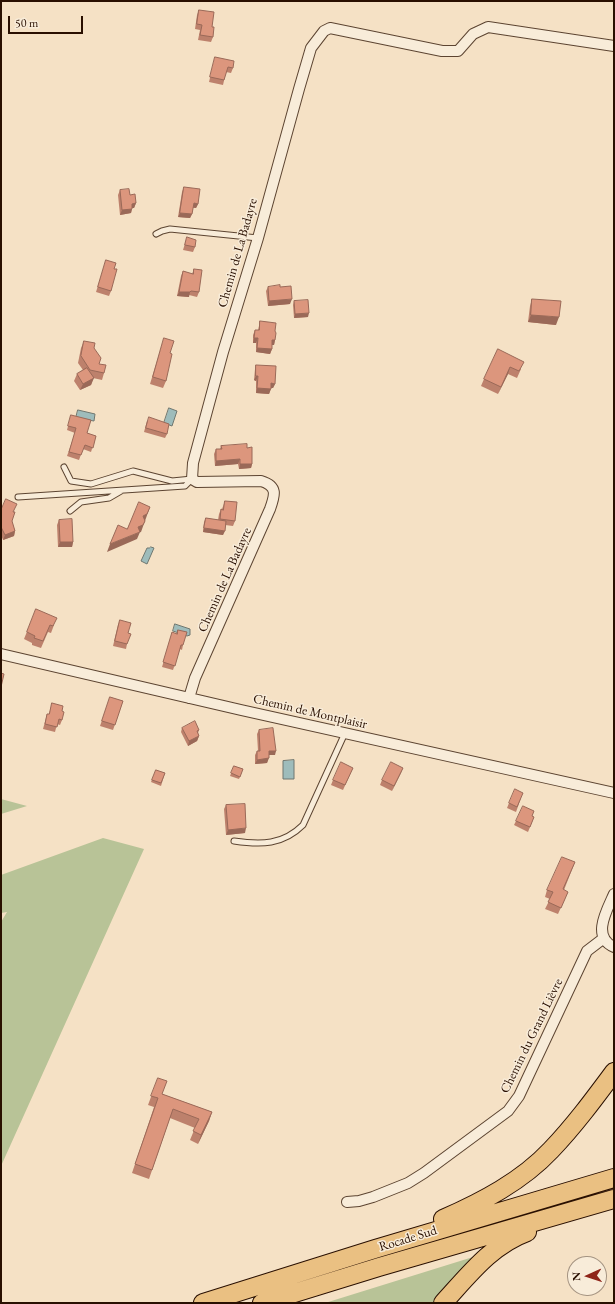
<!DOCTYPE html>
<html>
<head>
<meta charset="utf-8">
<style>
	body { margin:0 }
	#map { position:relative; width:615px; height:1304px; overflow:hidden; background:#f5e1c5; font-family:"EB Garamond",serif }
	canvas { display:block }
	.frame { position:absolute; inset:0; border:2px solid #290f00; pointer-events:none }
	.north { position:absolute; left:567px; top:1256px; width:40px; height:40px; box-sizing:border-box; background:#f8ecd9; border:1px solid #a59482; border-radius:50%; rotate:267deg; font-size:11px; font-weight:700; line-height:16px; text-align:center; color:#290f00 }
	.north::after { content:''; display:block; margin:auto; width:14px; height:18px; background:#8f2418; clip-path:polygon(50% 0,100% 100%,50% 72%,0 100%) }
	.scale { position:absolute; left:8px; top:16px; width:75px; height:18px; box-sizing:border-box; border:2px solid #290f00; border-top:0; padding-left:5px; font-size:12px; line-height:14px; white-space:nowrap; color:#290f00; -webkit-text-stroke:3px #f8ecd9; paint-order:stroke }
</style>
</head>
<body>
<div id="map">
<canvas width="615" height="1304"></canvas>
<div class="frame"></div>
<div class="north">N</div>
<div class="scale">50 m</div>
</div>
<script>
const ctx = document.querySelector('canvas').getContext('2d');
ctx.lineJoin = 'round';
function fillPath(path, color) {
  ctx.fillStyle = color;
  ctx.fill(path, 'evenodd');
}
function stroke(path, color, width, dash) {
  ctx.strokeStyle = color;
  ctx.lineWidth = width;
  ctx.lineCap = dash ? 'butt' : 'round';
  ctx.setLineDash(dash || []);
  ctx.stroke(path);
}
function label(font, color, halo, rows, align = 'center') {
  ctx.font = font + ' "EB Garamond",serif';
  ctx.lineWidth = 3;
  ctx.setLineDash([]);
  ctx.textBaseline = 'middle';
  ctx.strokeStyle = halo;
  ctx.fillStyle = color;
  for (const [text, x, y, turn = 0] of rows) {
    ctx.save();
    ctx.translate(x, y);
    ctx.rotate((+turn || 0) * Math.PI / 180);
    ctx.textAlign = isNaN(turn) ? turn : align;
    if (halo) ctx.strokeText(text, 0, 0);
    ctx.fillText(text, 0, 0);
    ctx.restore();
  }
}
fillPath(new Path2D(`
	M1,799L27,806L1,814Z
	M103,838L144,849L1,1166V922L7,912L1,913V875Z
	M473,1257L433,1303H325Z`), '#b8c397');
const water = new Path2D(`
	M169,408L177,411L172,426L164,423Z
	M78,410L95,414L94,421L76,418Z
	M151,547L154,548L147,564L141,561L147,548H149Z
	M175,624L190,629V635L187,636L173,631Z
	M294,760V779H283V761Z`);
fillPath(water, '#9ebcbb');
stroke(water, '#6f7770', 1);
const lane = new Path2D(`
	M156,234L162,231L170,229L258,238
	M64,467L71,481L91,484L133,471L172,481L192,479
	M18,497L185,486L192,479
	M70,511L81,502L109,498L121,491
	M234,841C261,845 283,845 303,825L345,733`);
const street = new Path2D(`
	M1,654L241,710L614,793
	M189,698L195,678L270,509C275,495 278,486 261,481L197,482L192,479L193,463L223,352L258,238L299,89L311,48L324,31L330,28L442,51H458L473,34L488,27L614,46
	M614,894C607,910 591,937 614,947
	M347,1202L359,1201L373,1197L408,1183L424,1173L508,1111L519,1096L587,951L604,938`);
const highway = new Path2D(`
	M443,1219C482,1202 522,1181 551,1150C574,1126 594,1099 614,1072
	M203,1303L375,1249L614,1178
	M262,1303L379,1267L614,1199
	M443,1303C468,1276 491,1245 527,1232`);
stroke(lane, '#5c4431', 7);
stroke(street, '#5c4431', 12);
stroke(highway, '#290f00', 20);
stroke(lane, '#f8ecd9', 5);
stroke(street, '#f8ecd9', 10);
stroke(highway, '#eac082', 18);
fillPath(new Path2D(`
	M199,10L212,27L213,37L211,42L198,40L200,30L195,29L197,15Z
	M215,57L233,68L231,73L226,72L223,85L209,82Z
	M184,187L198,204L196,208H193L192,214L190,218L178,217L182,192Z
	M120,190L130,195L136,203L134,208H132L131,213L120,215L118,195Z
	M187,237L195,247L193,252L183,250Z
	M106,260L114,269L111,291L109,296L96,292Z
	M194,269L199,292L197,297L189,295V297L177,296L181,276L183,271L192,274Z
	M268,287H280L290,304L268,306L266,291Z
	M532,299L556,325L528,322L530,306Z
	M294,301L308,317L294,318L293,305Z
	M260,321L275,331V340L274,345H272V349L270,354L256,352V343H253V335L255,330H258L259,326Z
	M164,338L170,353L166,381L163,388L150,384Z
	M84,341L94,348L99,364L104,373L102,380L93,378L91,385L80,390L74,381L77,374L83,370L78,363L81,348Z
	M498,349L521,369L517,378L508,374L498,394L481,386L484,379Z
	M256,365L275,384L273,388H271L269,394L256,393V381L254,380L255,369Z
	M71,415L87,433L96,436L91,452L83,449L79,460L67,456L75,433L67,430Z
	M147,421L167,434L165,438L144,432Z
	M221,446L247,448L252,464L251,468L239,469L238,464L215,466L214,454L216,449H220Z
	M225,501L235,521L233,526L225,525L223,535L203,532L204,522L206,518L218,520L219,514L221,509H222Z
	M1,510L14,512L12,521L15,531L14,536L3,540L1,535Z
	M59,520L73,542L72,547H58L57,525Z
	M36,609L54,625L51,633L48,632L41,648L32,645V643L24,639Z
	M120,620L128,633L127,644L126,649L113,646L118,625Z
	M178,630L183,645L182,650L180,649L173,670L162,667L171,637L176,634Z
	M110,697L123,701L113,730L100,726Z
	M52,703L62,711V720L60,725L57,724L55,732L43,729L47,714H49Z
	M182,728L199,730L198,733L199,736L197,741L188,746L181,732Z
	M259,730L275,755H269L267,763L255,764V755L257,751H258L257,734Z
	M234,766L243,769L239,779L230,776Z
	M353,768L343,790L331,785L333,780Z
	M403,768L392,791L380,785L382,780Z
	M156,770L165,773L161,786L151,782Z
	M521,798L516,812L507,808L509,803Z
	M226,805L245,833L226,835L224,809Z
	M532,816L534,817L528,832L514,825L516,821Z
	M575,862L564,890L568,892L558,914L545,909L550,899L545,897L547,890Z
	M158,1078L162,1094L212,1112L209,1121L198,1144L190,1140L195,1128L170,1118L149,1179L132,1173L154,1107L148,1105Z`), '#bd816c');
fillPath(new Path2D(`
	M136,203L134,208H130L132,204Z
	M194,203L198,204L196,208L192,207Z
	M132,209L131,213L120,215L122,210Z
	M180,213L192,214L190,218L178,217Z
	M179,292H190L189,297L177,296Z
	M292,299L290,304L268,306L269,301Z
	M309,313L308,317L294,318L295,314Z
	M531,315L559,317L556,325L528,322Z
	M254,338H258L256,343H253Z
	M272,340H275L274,345H271Z
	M257,348L272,349L270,354L256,352Z
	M510,367L508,374L498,394L501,387Z
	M256,376H258L256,381L254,380Z
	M94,378L91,385L80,390L83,384Z
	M271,383L275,384L273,388H269Z
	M257,388L271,389L269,394L256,393Z
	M240,459L238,464L215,466L216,461Z
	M240,464H252L251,468L239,469Z
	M150,507L141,532L135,534L143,516Z
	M204,528L225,531L223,535L203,532Z
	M15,531L14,536L3,540L5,535Z
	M140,532L137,539L107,552L110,544Z
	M60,542H73L72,547H58Z
	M199,736L197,741L188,746L189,741Z
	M269,751H276L275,755H267Z
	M269,758L267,763L255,764L257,760Z
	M403,768L401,773L392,791L394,786Z
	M246,828L245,833L226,835L228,830Z
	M212,1112L209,1121L198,1144L201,1135Z`), '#9a6958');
const building = new Path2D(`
	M199,10L214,12L212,27H214L213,37L200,35L202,25L197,24Z
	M215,57L234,61L233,68L228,67L224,80L210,77Z
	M184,187L200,189L198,204L194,203L192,214L180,213Z
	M129,189L130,195L135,194L136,203L132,204V209L122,210L120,190Z
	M187,237L196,240L195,247L185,245Z
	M106,260L116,263L114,269H117L111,291L98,287Z
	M194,269L202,270L199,292L191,291L190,292H179L183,271L193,274Z
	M280,285V287L291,286L292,299L269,301L268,287Z
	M532,299L561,301L559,317L531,315Z
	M308,300L309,313L295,314L294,301Z
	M260,321L276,323L275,331L276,333L275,340H272V349L257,348L258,338H254L255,330H259Z
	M164,338L174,341L170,353L172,354L166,381L153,377Z
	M84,341L95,343L94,348L101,358L99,364L106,365L104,373L90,370L81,356Z
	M498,349L524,362L519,371L510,367L501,387L484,379Z
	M256,365L276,366L275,384L271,383V389L257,388L258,376H256Z
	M87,368L94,378L83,384L77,374Z
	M71,415L91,420L87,433L96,436L93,448L85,445L81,455L69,452L76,428L68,426Z
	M149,417L169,424L167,434L146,428Z
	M247,444V448L252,447V464H240V459L216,461V449H222L221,446Z
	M6,499L17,504L13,512H15L12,521L15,531L5,535L1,527V510Z
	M225,501L237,502L235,521L220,519L221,509L223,510Z
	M139,502L150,507L147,514L143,516L145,521L143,525L138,527L140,532L110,544L118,525L127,529Z
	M206,518L226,521L225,531L204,528Z
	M72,519L73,542H60L59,520Z
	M36,609L57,618L53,626L50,625L43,641L34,638L35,636L27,632Z
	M120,620L131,623L128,633L131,634L127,644L115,641Z
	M178,630L187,632L183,645H181L175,666L163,662L172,632L177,634Z
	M1,673L4,674L1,687Z
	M110,697L123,701L115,725L102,721Z
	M52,703L63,706L62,711L64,712L62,720L59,719L57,727L45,724L47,714H49Z
	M195,721L199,730L197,731L199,736L189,741L182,728Z
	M273,728L276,751H269V758L257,760V751H260L259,730Z
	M341,762L353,768L345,785L333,780Z
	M391,762L403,768L394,786L382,780Z
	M234,766L243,769L240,777L231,773Z
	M156,770L165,773L161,783L152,780Z
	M515,789L523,793L517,807L509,803Z
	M245,804L246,828L228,830L226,805Z
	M523,806L534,811L532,816L534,817L530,827L516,821Z
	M562,857L575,862L563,889L568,892L561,908L548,902L553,892L547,890Z
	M158,1078L167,1081L162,1094L212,1112L201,1135L193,1131L199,1119L173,1109L152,1170L135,1164L158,1098L151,1096Z`);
fillPath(building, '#dc967d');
stroke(building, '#9a6958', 1);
label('13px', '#290f00', '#f8ecd9', [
	["Chemin de La Badayre",238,253,-74],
	["Chemin de La Badayre",225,580,-66],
	["Chemin de Montplaisir",310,712,13],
	["Chemin du Grand Lièvre",532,1036,-64],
	["Rocade Sud",408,1239,-17]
]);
</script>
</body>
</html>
